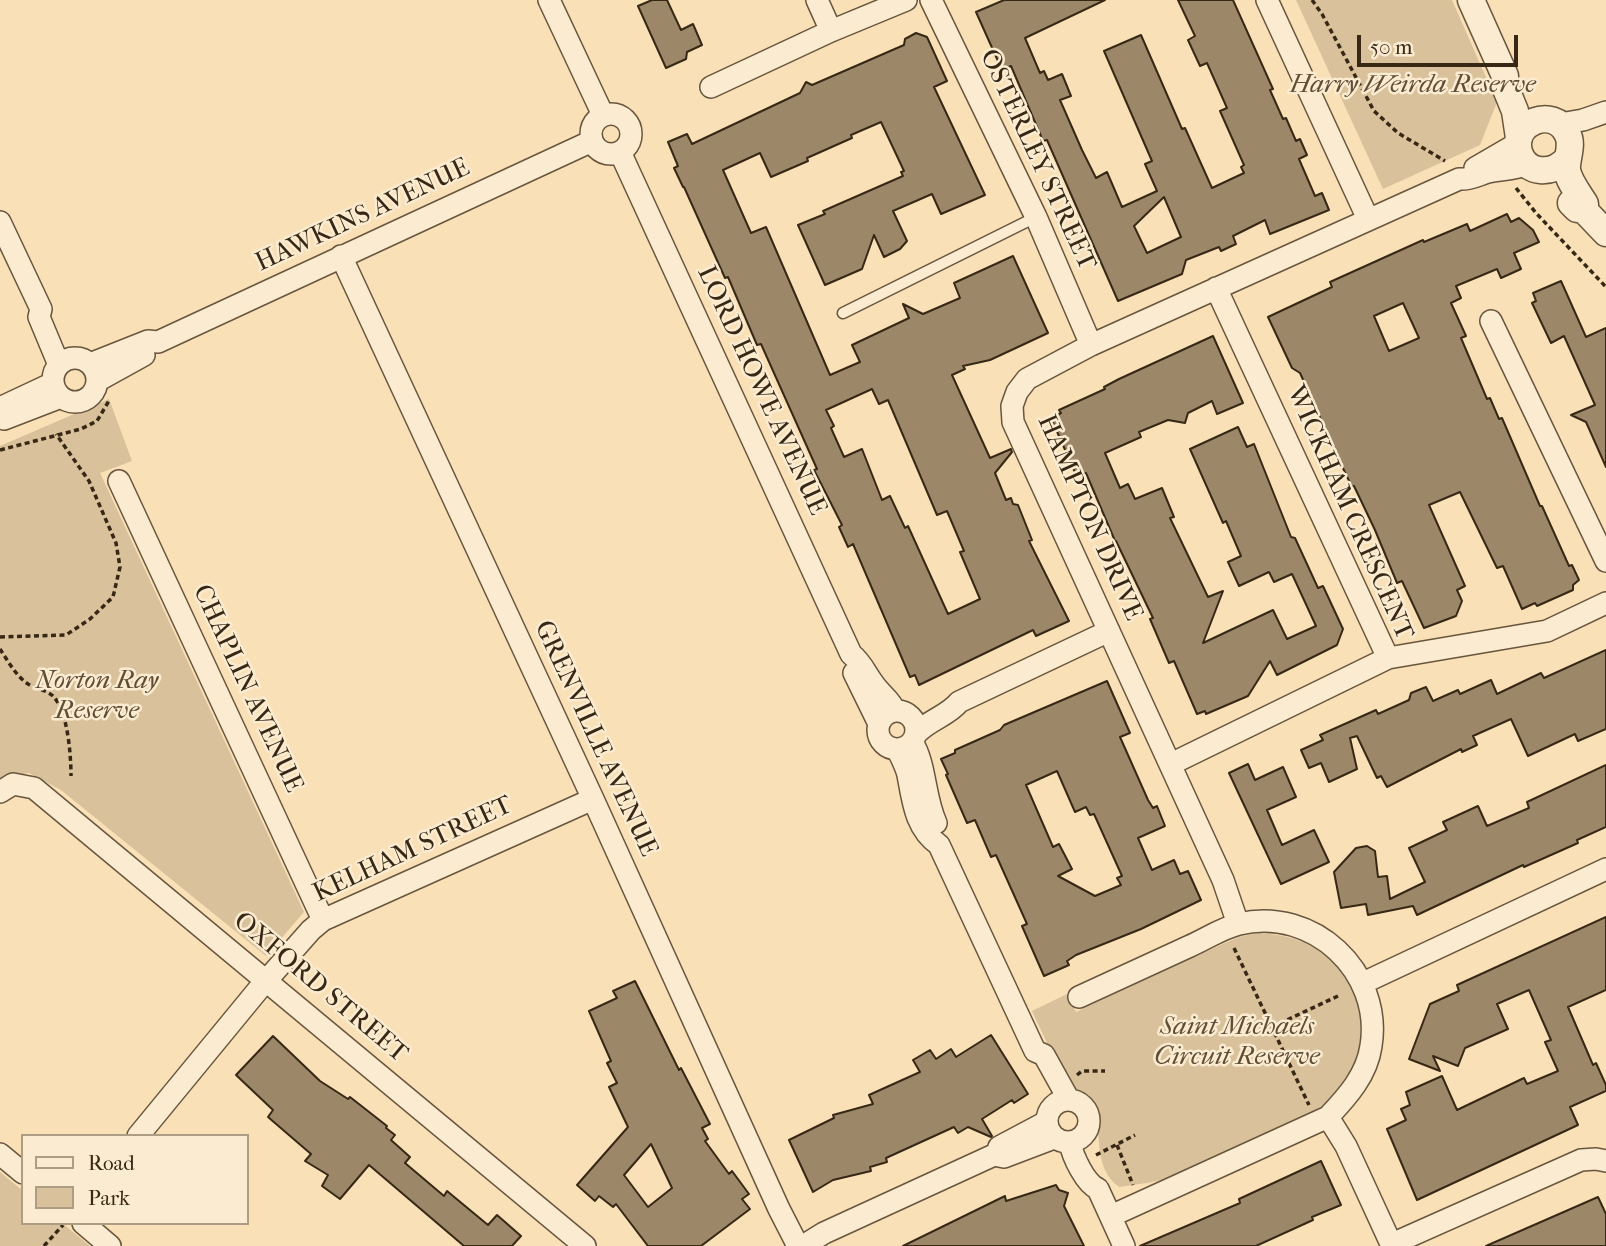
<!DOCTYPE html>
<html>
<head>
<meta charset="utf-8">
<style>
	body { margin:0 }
	#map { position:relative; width:1606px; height:1246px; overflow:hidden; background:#f9e0b6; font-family:"IM FELL French Canon",serif }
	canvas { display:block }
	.legend { position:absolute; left:21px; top:1134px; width:228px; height:91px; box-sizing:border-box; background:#fbebd0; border:2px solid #ad9d85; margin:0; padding:9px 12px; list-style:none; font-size:21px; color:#372715 }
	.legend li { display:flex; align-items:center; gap:14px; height:35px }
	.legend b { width:35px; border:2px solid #ad9d85 }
	.scale { position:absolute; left:1357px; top:35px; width:161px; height:32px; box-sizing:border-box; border:4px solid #372715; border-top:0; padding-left:9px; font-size:21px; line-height:24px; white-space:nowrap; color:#372715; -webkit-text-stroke:5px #fbebd0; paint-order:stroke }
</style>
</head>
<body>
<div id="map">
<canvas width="1606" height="1246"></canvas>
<ul class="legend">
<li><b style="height:9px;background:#fbebd0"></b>Road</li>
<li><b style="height:19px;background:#d8c19b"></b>Park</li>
</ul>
<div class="scale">50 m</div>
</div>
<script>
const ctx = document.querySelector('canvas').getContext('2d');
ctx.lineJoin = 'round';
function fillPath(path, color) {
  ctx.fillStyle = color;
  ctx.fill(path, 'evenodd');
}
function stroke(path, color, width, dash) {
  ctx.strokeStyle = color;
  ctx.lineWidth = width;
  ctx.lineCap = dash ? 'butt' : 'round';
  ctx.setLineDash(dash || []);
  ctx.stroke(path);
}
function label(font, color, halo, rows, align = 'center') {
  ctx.font = font + ' "IM FELL French Canon",serif';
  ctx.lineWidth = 5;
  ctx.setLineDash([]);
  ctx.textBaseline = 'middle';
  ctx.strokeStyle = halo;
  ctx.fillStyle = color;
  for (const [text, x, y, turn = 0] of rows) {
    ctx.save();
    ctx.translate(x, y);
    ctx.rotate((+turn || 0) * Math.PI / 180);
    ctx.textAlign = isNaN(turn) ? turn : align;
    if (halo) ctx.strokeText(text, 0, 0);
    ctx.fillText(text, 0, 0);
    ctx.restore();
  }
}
fillPath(new Path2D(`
	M1296,0H1452L1497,102L1480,145L1383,189Z
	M109,399L132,461L100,473L304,912L266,956L61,790L29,773L0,778V446Z
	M1259,933C1281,935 1301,938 1320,950C1366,980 1374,1052 1338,1092C1313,1119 1264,1136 1231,1151C1213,1159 1195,1169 1177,1176C1159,1182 1138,1184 1119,1187C1093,1168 1102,1135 1095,1109L1075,1091L1062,1075L1032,1011L1067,994L1076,1012L1197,955L1239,937Z
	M0,1172L23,1191V1223H62L90,1246H0Z`), '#d8c19b');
const building = new Path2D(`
	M652,0H667L681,30L693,24L702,45L687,52L686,59L666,68L638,6Z
	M1004,0H1105L1025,38L1040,73L1044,71L1048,80L1062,74L1071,96L1060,100L1082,150L1096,178L1107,172L1122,207L1157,191L1145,164L1152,161L1104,51L1141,35L1182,129L1185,128L1212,188L1244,173L1241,167L1244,165L1220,111L1227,108L1207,63L1200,66L1188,40L1195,36L1178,0H1233L1273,89L1270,90L1283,119L1286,118L1296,141L1300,139L1307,155L1299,159L1315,196L1322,193L1329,210L1270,234L1265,220L1233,236L1236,244L1221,251L1219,247L1186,260L1182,274L1118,301L1047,140L1043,141L1011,66L1002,70L976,12ZM1164,197L1181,237L1147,253L1134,226Z
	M916,33L927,37L947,81L934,87L985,195L941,214L932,194L893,211L907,241L900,249L884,257L874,235L862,269L825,285L798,225L825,214L823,211L903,176L901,172L904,171L881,122L851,135L852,138L807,158L808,161L771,177L760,153L723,170L751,233L766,227L830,375L860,362L852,345L909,318L903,304L923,314L960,298L954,283L1013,256L1048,333L990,360L963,366L965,369L952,375L990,458L1011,449L1012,452L995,473L1006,500L1011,498L1013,504L1018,505L1032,540L1029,541L1069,621L1036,636L1033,630L919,685L915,675L910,677L853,544L848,547L839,527L842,525L814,470L817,469L761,344L757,345L728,277L725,278L684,187H683L674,168L678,166L668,142L687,134L692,144L800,93L806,82L812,85L904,45L905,39ZM872,389L879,404L888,400L937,515L947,511L964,551L960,552L980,599L948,614L908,526L905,528L890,496L882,500L862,449L844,457L831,428L834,426L826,410Z
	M1507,214L1511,222L1519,218L1533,230L1539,242L1514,253L1521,269L1501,278L1497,269L1456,286L1461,298L1451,303L1466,336L1461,338L1487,399L1490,398L1499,419L1502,418L1540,506H1542L1569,566L1572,565L1579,580L1573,585V590L1537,606L1535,603L1522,609L1503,566L1497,568L1460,492L1429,505L1465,586L1457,590L1462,601L1456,616L1424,628L1402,581L1397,583L1375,530L1354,486L1352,487L1340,462L1300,373L1292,368L1268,317L1332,287L1330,282L1423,240L1424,242L1467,224L1470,231ZM1403,303L1419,338L1389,351L1374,316Z
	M1561,281L1586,337L1606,328V467L1586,422L1571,415L1595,405L1564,336L1551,343L1532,303L1536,301L1533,293Z
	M1213,336L1243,403L1217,414L1212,401L1188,413L1185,423L1168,420L1139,432L1141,437L1105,453L1120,488L1128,484L1135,499L1162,488L1174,517L1170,518L1208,597L1223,591L1203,643L1273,610L1287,639L1316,626L1292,574L1274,582L1269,572L1239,586L1228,562L1241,556L1226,521L1223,523L1190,449L1238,427L1247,447L1254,444L1291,537L1295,538L1318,588L1323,586L1343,629L1337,645L1277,675L1270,661L1248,696L1206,714L1205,711L1197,714L1174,661L1169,663L1150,619L1153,618L1116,541H1115L1086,473L1077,477L1051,418L1061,413L1059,410L1105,389L1104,387L1119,379Z
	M1606,650V729L1578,741L1575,734L1528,756L1511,719L1473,736L1477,745L1462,752L1461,749L1387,787L1381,776L1377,778L1357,736L1350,738L1357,769L1329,782L1321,763L1309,768L1301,750L1323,740L1320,735L1376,710L1378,714L1409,700L1411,693L1426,687L1433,701L1458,690L1460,694L1491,680L1497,694L1541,673L1544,678Z
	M1107,681L1130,733L1120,737L1148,800L1153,808L1157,806L1165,826L1138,838L1152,870L1174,860L1180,874L1188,871L1201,900L1141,929L1076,955L1067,961L1069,965L1044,976L1022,926L1027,924L996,855L991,857L975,820L967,823L946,775L948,774L941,759L955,753V750L1000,730L1004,725ZM1057,771L1075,812L1086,807L1090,815L1094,814L1122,876L1117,878L1121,885L1095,896L1058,876L1072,869L1059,844L1053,847L1026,785Z
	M1248,764L1255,780L1283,767L1296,797L1267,810L1282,845L1314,830L1329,862L1281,884L1229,773Z
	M1606,765V827L1577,840L1578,843L1524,867L1523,865L1417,915L1413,906L1368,915L1366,904L1341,908L1334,872L1356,848L1367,846L1375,851L1378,877L1387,876L1390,899L1425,882L1409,848L1447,830L1443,822L1478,806L1487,826L1529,808L1527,802Z
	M1606,917V990L1568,1007L1593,1065L1596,1063L1606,1085V1091L1570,1107L1578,1125L1417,1200L1387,1129L1406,1120L1401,1109L1410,1105L1406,1092L1442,1076L1457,1110L1524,1078L1527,1084L1558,1071L1545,1042L1551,1040L1529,990L1497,1004L1508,1029L1465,1048L1458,1066L1433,1056L1440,1071L1409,1059L1430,1004L1459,991L1457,985Z
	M635,981L679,1070L681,1068L710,1124L702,1128L708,1139L705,1141L729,1174L732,1171L749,1194L742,1199L750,1209L701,1246H648L616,1204L613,1207L599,1196L595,1201L577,1185L628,1127L609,1087L617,1083L607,1063L611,1061L589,1011L617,998L613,991ZM651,1144L672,1188L648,1207L624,1175Z
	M991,1035L1028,1094L1014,1103L1012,1100L982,1119L992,1136L991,1137L968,1127L958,1133L954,1127L886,1158L887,1162L870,1167L871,1171L833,1180L813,1192L789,1140L834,1118L833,1115L873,1104L869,1095L920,1072L913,1060L930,1050L936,1059L951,1049L956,1057Z
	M273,1036L320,1081L348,1099L350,1097L387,1126L386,1128L395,1135L391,1140L410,1157L405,1163L444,1196L447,1191L488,1225L497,1215L521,1236L512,1246H464L369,1165L340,1199L322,1186L328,1175L305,1161L311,1154L268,1117L273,1110L236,1075Z
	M1321,1161L1341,1205L1312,1217L1313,1220L1256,1246H1140L1240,1203L1239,1199Z
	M1056,1185L1059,1190L1068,1193L1064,1206L1084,1246H903L1005,1196L1006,1201Z
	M1598,1197L1606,1214V1246H1486Z`);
fillPath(building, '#9c8769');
stroke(building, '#372715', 2);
const service = new Path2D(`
	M843,313L1036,217`);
const minor = new Path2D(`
	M549,0L603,115
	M817,0L831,31
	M931,0L1036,217L1091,345
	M1267,0L1368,219
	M711,87L831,31L906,0
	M591 134a20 20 0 1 1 40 0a20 20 0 1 1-40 0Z
	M1560,124L1583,120L1606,112
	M620,152L851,654C862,663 865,672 873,683C880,694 890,699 895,711
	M1475,168L1518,143
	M0,222L41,309L39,317L59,365
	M341,256L593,799L779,1209L798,1246
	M1216,288L1388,658
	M1491,321L1606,561
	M53 380a22 22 0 1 1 44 0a22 22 0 1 1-44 0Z
	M90,364L148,341L158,342L592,141
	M97,381L144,355
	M2,407L53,383
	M0,417L4,419L61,397
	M119,481L323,920
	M854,673L879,724
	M878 730a19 19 0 1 1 38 0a19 19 0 1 1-38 0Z
	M916,734C928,720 948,716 959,702L1109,631
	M912,742C926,764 924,797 936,823
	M897,749C901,757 906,766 908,775C913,801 915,828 939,845L1035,1051L1044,1055L1069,1100
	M1171,764L1388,658L1547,631L1606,603
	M0,792L13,784L34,788L585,1246
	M1238,924L1223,880L1013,422L1012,406L1017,392L1027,379L1091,345L1459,179C1470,180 1478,175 1488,172C1501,169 1514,170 1527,164
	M1363,983L1606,869
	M1079,997C1116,980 1153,963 1190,946C1206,939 1222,928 1239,924C1313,906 1383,972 1371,1046C1367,1075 1347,1097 1328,1117L1111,1216
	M1047 1121a21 21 0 1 1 42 0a21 21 0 1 1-42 0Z
	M1328,1117L1346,1146L1392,1246
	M138,1136L258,990L311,930L323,920L593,799
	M1070,1143C1073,1157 1085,1183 1098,1189L1124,1246
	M999,1147L1046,1122
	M0,1154L23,1173
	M83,1223L110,1246
	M1392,1244L1581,1160L1596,1159L1606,1161
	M803,1246L824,1233L994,1155L1004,1157L1054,1138`);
const tertiary = new Path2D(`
	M1471,0L1505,76L1504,84L1515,111L1519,138
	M1567,159C1553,175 1526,175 1519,152C1511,122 1553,106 1567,133C1574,145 1566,158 1567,170C1569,182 1579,194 1585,204L1584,210
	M1571,203L1577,209L1584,210L1606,233`);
stroke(service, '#68553d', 13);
stroke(minor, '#68553d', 24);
stroke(tertiary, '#68553d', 29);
stroke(new Path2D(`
	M1312,0L1322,14L1374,111L1398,133L1445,161
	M1516,188L1536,213L1606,287
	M0,450L81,429L97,421L110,399
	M0,637L66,635L90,619L113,597L120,567L116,543L89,481L56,434
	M0,649C8,661 16,676 28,684C35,688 46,690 53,696C68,711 71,756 71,776
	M1234,948L1309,1105
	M1272,1027L1338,996
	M1077,1075L1082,1071H1105
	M1117,1145L1133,1185
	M1096,1155L1135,1135
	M44,1246L63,1225`), '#372715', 3.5, [5, 3.5]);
stroke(service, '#fbebd0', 10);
stroke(minor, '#fbebd0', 21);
stroke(tertiary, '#fbebd0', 26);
label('italic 26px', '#5f4e36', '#fbebd0', [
	["Harry Weirda Reserve",1413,86],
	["Norton Ray",97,682],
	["Reserve",97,712],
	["Saint Michaels",1237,1028],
	["Circuit Reserve",1237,1058]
]);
label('26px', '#372715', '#fbebd0', [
	["OSTERLEY STREET",1037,160,65],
	["HAWKINS AVENUE",363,216,-25],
	["LORD HOWE AVENUE",761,391,65],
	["WICKHAM CRESCENT",1349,513,66],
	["HAMPTON DRIVE",1089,518,66],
	["CHAPLIN AVENUE",247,689,65],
	["GRENVILLE AVENUE",595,739,65],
	["KELHAM STREET",413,850,-25],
	["OXFORD STREET",320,988,40]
]);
</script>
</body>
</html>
